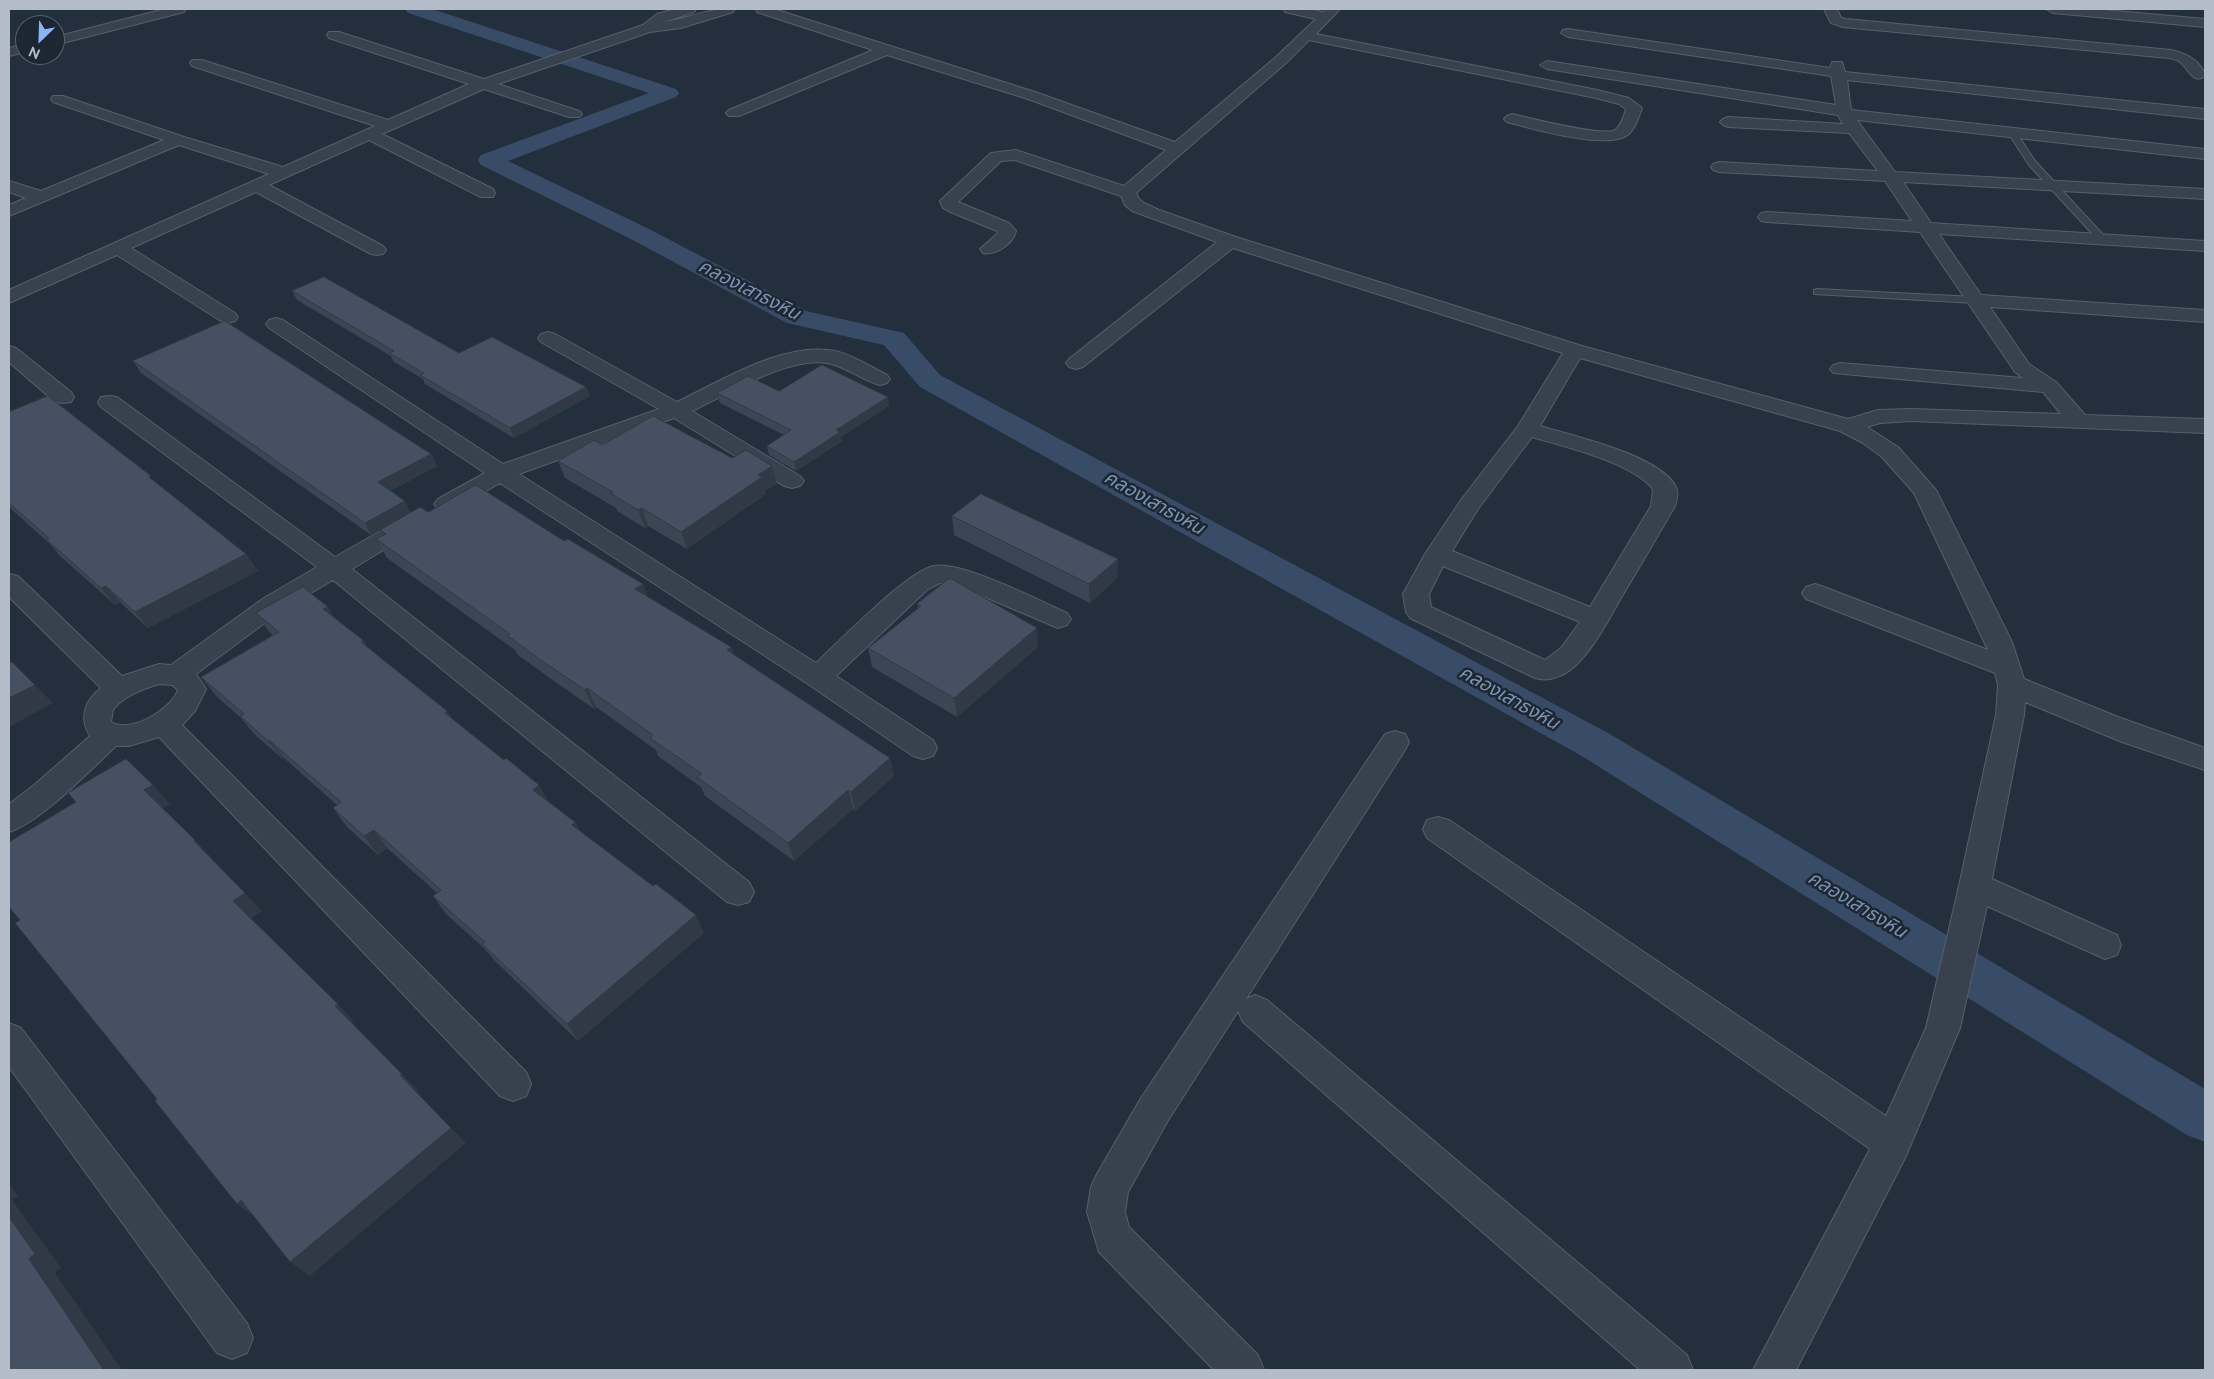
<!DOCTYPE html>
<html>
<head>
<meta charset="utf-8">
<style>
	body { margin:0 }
	#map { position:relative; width:2214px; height:1379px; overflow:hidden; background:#242f3e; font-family:Raleway,sans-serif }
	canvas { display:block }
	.frame { position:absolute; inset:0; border:10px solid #b4bcc9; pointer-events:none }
	.north { position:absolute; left:15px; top:15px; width:50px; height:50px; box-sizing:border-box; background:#1d2633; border:1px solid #59626f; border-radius:50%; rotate:204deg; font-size:14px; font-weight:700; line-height:20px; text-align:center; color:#b4bcc9 }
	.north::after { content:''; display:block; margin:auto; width:18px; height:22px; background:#8ab4f8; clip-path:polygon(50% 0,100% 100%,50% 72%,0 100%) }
</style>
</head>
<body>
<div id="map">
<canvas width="2214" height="1379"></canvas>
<div class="frame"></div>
<div class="north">N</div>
</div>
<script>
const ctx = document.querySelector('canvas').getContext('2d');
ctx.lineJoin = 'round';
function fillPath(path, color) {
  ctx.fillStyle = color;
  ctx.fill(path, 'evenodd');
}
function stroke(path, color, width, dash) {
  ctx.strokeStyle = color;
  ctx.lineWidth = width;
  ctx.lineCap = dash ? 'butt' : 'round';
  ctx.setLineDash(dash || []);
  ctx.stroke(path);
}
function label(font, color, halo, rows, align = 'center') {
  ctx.font = font + ' Raleway,"Noto Sans Thai",sans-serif';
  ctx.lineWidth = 5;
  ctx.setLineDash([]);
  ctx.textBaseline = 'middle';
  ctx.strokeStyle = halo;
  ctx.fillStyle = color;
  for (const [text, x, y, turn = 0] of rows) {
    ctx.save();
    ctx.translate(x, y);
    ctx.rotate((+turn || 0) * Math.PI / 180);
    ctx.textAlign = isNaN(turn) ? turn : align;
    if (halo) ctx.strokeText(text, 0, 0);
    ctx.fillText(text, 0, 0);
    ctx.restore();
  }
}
fillPath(new Path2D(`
	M405,9H432L676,89L679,93L676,97L508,161L649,229L806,311L904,333L940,375L1608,733L2205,1089V1142L2187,1135L1580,755L920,387L884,345L787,323L631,239L481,165L478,160L481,155L649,93L408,13Z`), '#394c67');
const lane = new Path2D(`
	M2010,132H2016L2035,161L2106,238V242H2100L2029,165L2009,134Z
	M1817,289L1975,297L1980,300L1975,303L1814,294V290Z`);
const street = new Path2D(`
	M165,9H186L184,12L55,45V37Z
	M676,9H696L694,12L664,22C688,19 710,7 735,9L733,12L681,28L650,32L498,84L579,111L582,114L579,117H569L484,89L382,134L493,189L495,193L493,197H481L369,140L269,185L383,246L386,250L383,254L377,255L371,254L256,192L131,248L235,313L238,317L235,321L228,323L221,321L117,255L9,303V290L269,174L179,145L9,216V205L26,198L9,192V181L41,191L164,140L53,102L51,99L53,96H63L184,137L283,167L375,126L192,66L190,63L192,60H202L388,120L469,84L329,38L327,35L329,32H339L484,79L643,25L657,14Z
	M756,9H774L1038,93L1175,142L1276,57L1316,19L1285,12L1284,9H1307L1323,12L1327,9H1340L1316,34L1597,90L1629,98L1642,108C1639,117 1634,133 1624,137C1600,148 1533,129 1507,122L1504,119L1507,116L1512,114C1529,118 1603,137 1615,130C1621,126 1624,116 1626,109L1619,104L1596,98L1309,40L1286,63L1136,193L1139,199L1144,203L1159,210L1236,237L1582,346L1848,419L1878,410L1911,409L2061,414L2043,392L1833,373L1830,369L1833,365L1840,363L2023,378L2015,372L1920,232L1767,222L1761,221L1758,217L1761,213L1767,212L1912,221L1885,181L1719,172L1713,170L1711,167L1713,164L1719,162L1878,171L1849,133L1728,127L1723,125L1720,122L1723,119L1728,117L1843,124L1838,115L1547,69L1540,65L1547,61L1836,105L1831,76L1568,37L1561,33L1563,30L1568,29L1830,68L1832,62H1842L1845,72L2205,109V119L1847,80L1851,110L2205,149V159L1857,120L1895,172L2205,189V199L1903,182L1931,223L2205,241V251L1939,234L1981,295L2205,310V322L1990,307L2029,364L2056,382L2085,415L2205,419V433L1911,421L1880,423L1867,427L1898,447L1936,490L2012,642L2024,679L2118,717L2205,748V770L2122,742L2025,702L2024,715L1992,879L2117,935L2121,945L2117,955L2105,959L1987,906L1960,1028L1906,1156L1796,1370H1753L1870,1149L1427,838L1423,829L1427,820L1438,817L1449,820L1886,1116L1926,1028L1959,886L1996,715L1998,685L1995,673L1806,599L1802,593L1806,587L1815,584L1824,587L1988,650L1914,493L1882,457L1863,443L1840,431L1580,358L1540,426C1573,436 1660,455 1676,487C1679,493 1677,500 1675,506C1657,537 1639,568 1621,598C1609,619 1596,644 1579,662C1568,674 1551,683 1535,678L1410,618L1406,612L1403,594L1425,554L1461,500L1518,426L1563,353L1233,248L1083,367L1076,369L1069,367L1066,363L1069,359L1217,242L1132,211L1125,205L1121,196L1015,160L1001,161L958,202L1009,223L1016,231C1013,244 995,256 983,253L980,249L998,233L997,231L948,211L943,208L940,201L991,153L1016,150L1124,186L1166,150L1028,99L887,55L739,116H729L726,113L729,110L873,50L757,12ZM1532,437C1565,447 1631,462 1653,489L1651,506L1590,607L1452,551L1478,509ZM1443,566L1580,622L1561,648L1545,660L1431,607L1429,594Z
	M1824,9H1837L1841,18L1846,19L2171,50C2185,53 2202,61 2205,76C2193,85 2189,69 2180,62C2178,60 2172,59 2169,58L1843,27L1831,23Z
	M2046,9H2093L2205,19V27L2053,13Z
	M25,44V52L9,56V48Z
	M276,318L283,320L503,464L659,409L541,342L538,338L541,334L548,332L555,334L677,402C723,380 784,341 835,351C853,355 871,367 887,375L890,379L887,383L880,385C862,381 846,366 827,363C789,356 728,394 692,411L800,476L804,481L800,486L792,488L784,486L674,418L519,474L816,663C840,641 907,571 934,566C962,561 1038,600 1067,613L1071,619L1067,625L1058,628L952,583H940L928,589L836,676L933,740L937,748L933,756L923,759L913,756L808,684L500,483L454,509L446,511L438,509L434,504L438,499L485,473L269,328L266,324L269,320Z
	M9,346L16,348L71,392L74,397L71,402L63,403L55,402L9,362Z
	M109,396L117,397L335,557L402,519L410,516L418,519L422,524L418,529L352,569L749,882L754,892L749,902L738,905L727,902L333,580L282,610L196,674L206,689L195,711L182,725L526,1072L531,1084L526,1096L513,1101L500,1096L159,737L129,746H116C91,769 40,823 9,832V804L33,786L90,736C79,718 84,701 101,688L9,597V574L18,576L122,676L159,664L171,665L264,598L317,567L101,407L98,402L101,397ZM159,684L172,685L178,690C171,709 132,734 111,722L113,710C123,696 143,689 159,684Z
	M1395,731L1405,734L1409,742L1405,750L1246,999L1255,995L1267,1000L1687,1355L1693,1370H1640L1243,1022L1238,1011L1167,1122L1128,1192L1125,1212L1129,1227L1258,1355L1264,1370H1214L1099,1252L1087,1212L1091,1187L1097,1174L1141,1098L1385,734Z
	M9,1023L21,1028L247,1323L253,1338L247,1353L232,1359L217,1353L9,1067Z`);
stroke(lane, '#565f6c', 2);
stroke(street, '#565f6c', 2);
fillPath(lane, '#38414e');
fillPath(street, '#38414e');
fillPath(new Path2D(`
	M292,291L459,353L586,387L590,396L514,438L425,384L423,379L394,362L391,356L297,300Z
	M133,361L431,454L437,466L390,491L411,512H428L564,541L643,584L647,597L731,647L733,654L894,776L855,811L853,809L794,861L705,796L701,787L658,756L656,750L596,707L594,709L547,676L518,655L515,650L387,558L376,539L383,535L380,530L371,535L141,373Z
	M779,391L889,406L841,437L842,441L796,471L769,455L767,446L784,435L720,403L717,393Z
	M9,412L156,483L246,554L258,571L148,628L120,602L115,605L60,556L50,544L9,507Z
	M602,445L777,484L765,491L766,494L687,549L648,526L645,528L617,511L616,508L565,478L558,461Z
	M952,516L1117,578L1090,603L954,535Z
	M917,604L1038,647L957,717L872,667L868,648L918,609Z
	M256,613L336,619L363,640L367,647L447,711L452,719L549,802L575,822L579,830L704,933L578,1041L495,961L485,949L446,914L433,896L437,893L387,848L378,855L347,827L333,808L337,805L284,758L283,759L255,735L240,717L216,696L201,677L273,635L269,632Z`), '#3b4654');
fillPath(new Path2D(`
	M586,387L590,396L514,438L510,428Z
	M888,397L889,406L841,437L842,441L796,471L794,462L836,430Z
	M431,454L437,466L384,494L378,482Z
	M772,466L777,484L765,491L766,494L687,549L681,532L758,475Z
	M405,501L411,513L371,535L365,523Z
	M642,508L648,526L645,528L638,510Z
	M246,554L258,571L148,628L135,612Z
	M1118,559L1117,578L1090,603L1089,584Z
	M643,584L650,603L635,589Z
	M106,586L120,602L115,605L101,588Z
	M328,607L340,626L323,609Z
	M1037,628L1038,647L957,717L954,698Z
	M731,647L737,666L727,650Z
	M35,685L53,703L9,727V698Z
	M587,688L596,707L594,709L585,690Z
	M447,711L459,730L445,713Z
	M269,740L284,758L283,759L268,741Z
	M890,758L894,776L855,811L851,792Z
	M153,785L170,804L162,809L144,790Z
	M539,785L550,803L533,790Z
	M848,790L853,809L794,861L788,843Z
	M575,822L585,841L572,825Z
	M374,830L387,848L378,855L364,836Z
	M195,840L212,858L211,860L194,841Z
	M245,893L262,911L250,919L233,901Z
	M696,915L704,933L578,1041L567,1024Z
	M338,1004L354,1021L351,1023L335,1006Z
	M402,1074L418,1090L416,1091L400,1075Z
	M451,1128L466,1143L310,1276L290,1262Z
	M9,1183L18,1196L12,1200L61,1268L55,1273L122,1370H104L29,1259L9,1217Z
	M241,1200L257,1218L237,1204Z`), '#303945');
const building = new Path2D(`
	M324,277L459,353L492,337L586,387L510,428L420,375L424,373L389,353L394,351L292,291Z
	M225,321L431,454L378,482L405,501L365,523L133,361Z
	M822,365L888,397L836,430L840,432L794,462L767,446L791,430L717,393L748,376L779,391Z
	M48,396L151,476L149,477L246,554L135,612L106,586L101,588L46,539L49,538L9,503V412Z
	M653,416L732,458L746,450L772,466L758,475L762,477L681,532L642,508L638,510L610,493L613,492L558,461L594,440L602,445Z
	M476,485L564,541L568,539L643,584L635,589L731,647L727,650L890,758L851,792L848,790L788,843L697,777L702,774L650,738L653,735L587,688L585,690L538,658L508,636L510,634L376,539L386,534L380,530L420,507L428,512Z
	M981,494L1118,559L1089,584L952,516Z
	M950,578L1037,628L954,698L868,648L921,606L917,604Z
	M303,587L328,607L323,609L363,640L361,642L447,711L445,713L504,760L506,758L539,785L533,790L575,822L572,825L653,886L656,884L696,915L567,1024L482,944L485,942L433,896L441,890L374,830L364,836L333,808L341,802L269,740L268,741L240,716L244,714L201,677L279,632L256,613Z
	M12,662L35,685L9,698V664Z
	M126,759L153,785L144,790L195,840L194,841L245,893L233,901L338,1004L335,1006L402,1074L400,1075L451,1128L290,1262L241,1200L237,1204L155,1101L157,1099L15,923L20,920L9,907V842L76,802L68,793Z
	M9,1217L35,1254L29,1259L104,1370H9Z`);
fillPath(building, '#455162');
stroke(building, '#303945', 1);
label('italic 19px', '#7c92b1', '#1d2633', [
	["คลองเสาธงหิน",749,290,27],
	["คลองเสาธงหิน",1154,503,29],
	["คลองเสาธงหิน",1509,698,29],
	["คลองเสาธงหิน",1857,905,31]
]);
</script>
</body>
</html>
